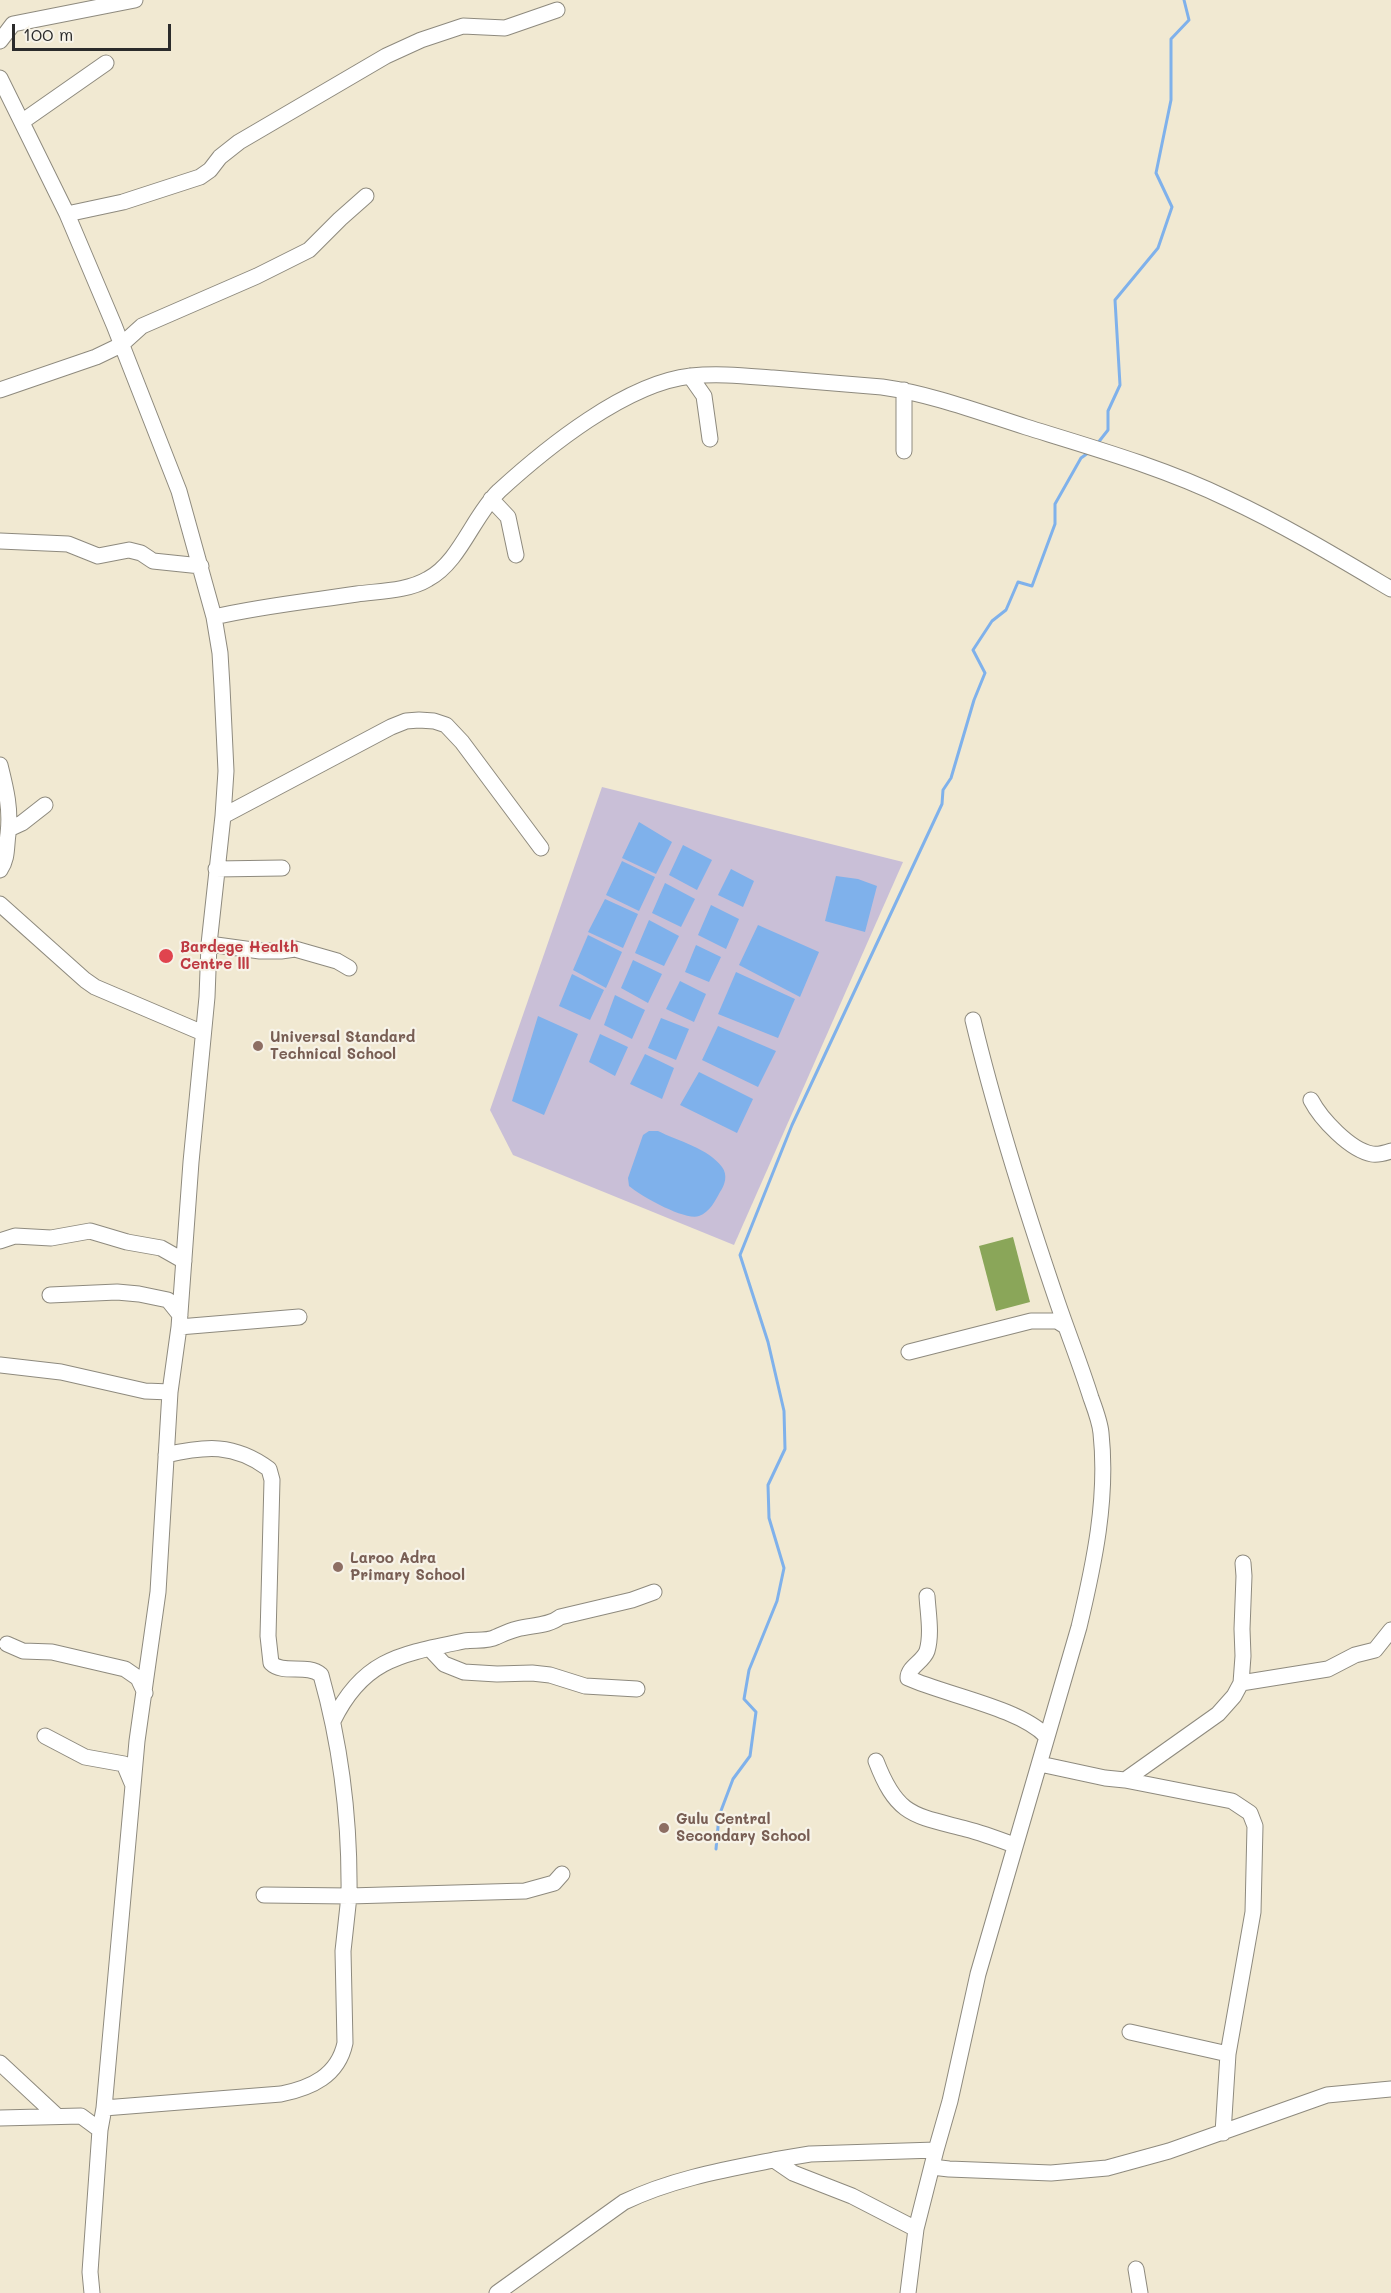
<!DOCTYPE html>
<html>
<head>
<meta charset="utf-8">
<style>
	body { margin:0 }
	#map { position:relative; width:1391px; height:2293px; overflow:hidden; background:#f1e9d2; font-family:Mali,sans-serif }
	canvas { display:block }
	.scale { position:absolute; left:12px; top:24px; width:159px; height:27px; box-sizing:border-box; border:3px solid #2b2b2b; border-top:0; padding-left:8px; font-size:18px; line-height:21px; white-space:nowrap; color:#2b2b2b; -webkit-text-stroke:4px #f7f3e8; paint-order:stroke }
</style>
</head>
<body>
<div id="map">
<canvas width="1391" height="2293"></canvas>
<div class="scale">100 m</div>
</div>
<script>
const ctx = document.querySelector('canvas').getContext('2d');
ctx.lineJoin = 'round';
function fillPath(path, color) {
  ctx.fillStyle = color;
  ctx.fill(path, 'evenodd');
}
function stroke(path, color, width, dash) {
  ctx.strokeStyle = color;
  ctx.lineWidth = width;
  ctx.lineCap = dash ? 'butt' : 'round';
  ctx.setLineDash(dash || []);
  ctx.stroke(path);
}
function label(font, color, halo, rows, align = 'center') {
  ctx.font = font + ' Mali,sans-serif';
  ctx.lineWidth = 4.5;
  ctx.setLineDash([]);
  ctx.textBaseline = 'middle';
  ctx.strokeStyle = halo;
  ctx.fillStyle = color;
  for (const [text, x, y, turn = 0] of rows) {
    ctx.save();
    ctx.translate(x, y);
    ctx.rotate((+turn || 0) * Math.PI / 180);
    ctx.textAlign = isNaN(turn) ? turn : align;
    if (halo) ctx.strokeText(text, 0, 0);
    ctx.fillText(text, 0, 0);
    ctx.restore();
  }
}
fillPath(new Path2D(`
	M602,787L903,862L734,1245L513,1155L490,1110Z`), '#c9bfd7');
fillPath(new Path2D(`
	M1013,1237L1030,1302L996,1311L979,1246Z`), '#8aa659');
fillPath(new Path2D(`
	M639,822L672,842L656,874L622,858Z
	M683,845L712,860L697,890L669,875Z
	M622,861L655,877L639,911L606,895Z
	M731,869L754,881L743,907L718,895Z
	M836,876L858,879L877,886L865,932L825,921Z
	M665,883L695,899L681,927L652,913Z
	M605,899L638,914L623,948L588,932Z
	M711,905L739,919L726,949L698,935Z
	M649,920L679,936L664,966L635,953Z
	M758,925L819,952L800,997L739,965Z
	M588,935L622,952L606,988L573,970Z
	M696,945L721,957L709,982L685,972Z
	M633,960L662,974L648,1003L621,988Z
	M736,972L795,999L778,1038L718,1014Z
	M572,974L604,990L590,1020L559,1006Z
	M680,981L706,994L694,1022L666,1009Z
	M615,995L645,1010L632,1039L604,1025Z
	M538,1016L578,1034L544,1115L512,1101Z
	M661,1018L689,1029L676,1060L648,1048Z
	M718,1026L776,1051L758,1087L702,1060Z
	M600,1034L628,1047L615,1076L589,1062Z
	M645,1054L674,1068L662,1099L630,1084Z
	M699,1072L753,1099L737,1133L680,1105Z
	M649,1131H658C678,1141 708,1148 722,1167C728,1175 725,1185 720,1192C715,1201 710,1212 699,1216C685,1221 641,1196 629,1186L628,1178L643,1135Z`), '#7fb1eb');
stroke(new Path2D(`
	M1097,444L1108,430V411L1120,385L1115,300L1158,248L1172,207L1156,173L1171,100V39L1189,20L1184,0
	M716,1849L719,1816L733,1779L750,1756L756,1712L744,1699L749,1670L777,1601L784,1568L769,1518L768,1485L785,1449L784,1411L768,1342L740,1255L792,1125L942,804L943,790L951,778L974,700L985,673L973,650L992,621L1006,610L1018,582L1032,586L1055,524V504L1081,458L1088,453`), '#7fb1eb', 3);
const minor = new Path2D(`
	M0,41L13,24L135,0
	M0,78L67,214L114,325L179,491L214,617L220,653L222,687L226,771L223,816L209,944L207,997L191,1162L179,1327L170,1392L158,1592L137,1741L104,2108L100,2130L90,2272L92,2293
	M23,121L106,63
	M67,214L123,202L200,177L210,170L220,157L239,142L386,56L421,40L463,26L505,28L557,10
	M690,376L704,396L710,439
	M0,390L96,357L121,345L142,326L257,276L309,250L340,219L366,196
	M904,390V451
	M491,499L508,517L516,555
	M0,541L68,544L98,556L129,550L141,553L153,561L201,566
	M214,617C261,606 310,601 357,594C380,591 408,591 428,579C460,562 473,516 499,491C546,448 626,383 691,376C718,373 746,376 773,378C809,381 845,384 882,387C931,394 979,412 1026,427C1094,448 1164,468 1228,499C1284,525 1337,557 1391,589
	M0,765C6,789 11,809 8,834C6,847 8,858 0,870
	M223,816L391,727L406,721L419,720L434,721L446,725L462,742L541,848
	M9,829L22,823L45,805
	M216,869L282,868
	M0,904L85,980L95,987L203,1033
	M209,944L260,951H281L295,949L337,961L349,968
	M1311,1100C1321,1119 1350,1150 1372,1154C1378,1155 1385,1153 1391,1151
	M0,1241L15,1236L51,1238L90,1231L127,1242L161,1248L184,1261
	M50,1295L117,1292L139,1294L168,1300L180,1315
	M179,1327L299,1317
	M909,1352L1031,1321H1057L1065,1326
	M0,1365L61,1372L145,1391L170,1392
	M166,1455C205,1446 234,1443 269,1469L272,1480L268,1636L271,1663C283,1675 307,1663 321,1675C341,1746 350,1822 349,1896L264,1895
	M927,1596C928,1613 932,1634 927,1651C923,1662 908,1667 908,1678C946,1695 1019,1708 1046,1736
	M7,1644L23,1651L52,1652L125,1669L138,1678L145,1693
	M430,1649L444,1664L464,1672L497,1674L532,1673L550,1675L585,1686L637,1689
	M1241,1683L1328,1669L1355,1655L1375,1650L1391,1630
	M333,1721C363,1659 401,1654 464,1641C474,1639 487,1642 496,1637C503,1634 509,1631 517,1629C532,1625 549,1626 560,1617L632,1600L654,1592
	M45,1736L85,1757L124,1764L132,1783
	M876,1761C897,1816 913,1815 966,1829C982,1833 998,1839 1014,1845
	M1040,1764L1105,1778L1125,1780L1218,1714L1234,1696L1241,1683L1243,1656L1242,1629L1244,1576L1243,1563
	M1125,1780L1232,1801L1250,1813L1255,1826L1253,1912L1228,2054L1223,2133
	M1130,2032L1228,2054
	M0,2063L57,2116
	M104,2108L281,2094C311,2088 338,2076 345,2043L343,1951L349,1896L525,1891L554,1883L562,1874
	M0,2118L81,2116L100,2130
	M774,2160L810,2154L936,2150
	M932,2167L949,2169L1051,2173L1107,2168L1169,2151L1327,2095L1391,2089
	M916,2229L936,2150L950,2101L978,1974L1079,1627C1094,1564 1108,1499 1101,1433C1100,1422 1095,1409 1091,1398C1081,1366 1069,1336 1058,1304C1026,1210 996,1116 973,1020
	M1136,2269L1140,2293
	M497,2293L624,2202C672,2179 723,2170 774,2160L793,2173L852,2196L916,2229L908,2293`);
stroke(minor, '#8e8a7e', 17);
stroke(minor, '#fff', 15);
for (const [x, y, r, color] of [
	[166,956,8,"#e0444e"],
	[258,1046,6,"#8d6e63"],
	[338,1567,6,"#8d6e63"],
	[664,1828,6,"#8d6e63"]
]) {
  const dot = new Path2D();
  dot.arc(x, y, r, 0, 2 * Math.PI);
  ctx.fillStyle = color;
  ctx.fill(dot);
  stroke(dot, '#f7f3e8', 2);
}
label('bold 15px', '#be3a42', '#f7f3e8', [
	["Bardege Health",180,947],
	["Centre lll",180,964]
], 'left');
label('bold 15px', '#785e54', '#f7f3e8', [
	["Universal Standard",270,1037],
	["Technical School",270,1054],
	["Laroo Adra",350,1558],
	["Primary School",350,1575],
	["Gulu Central",676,1819],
	["Secondary School",676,1836]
], 'left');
</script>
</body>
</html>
